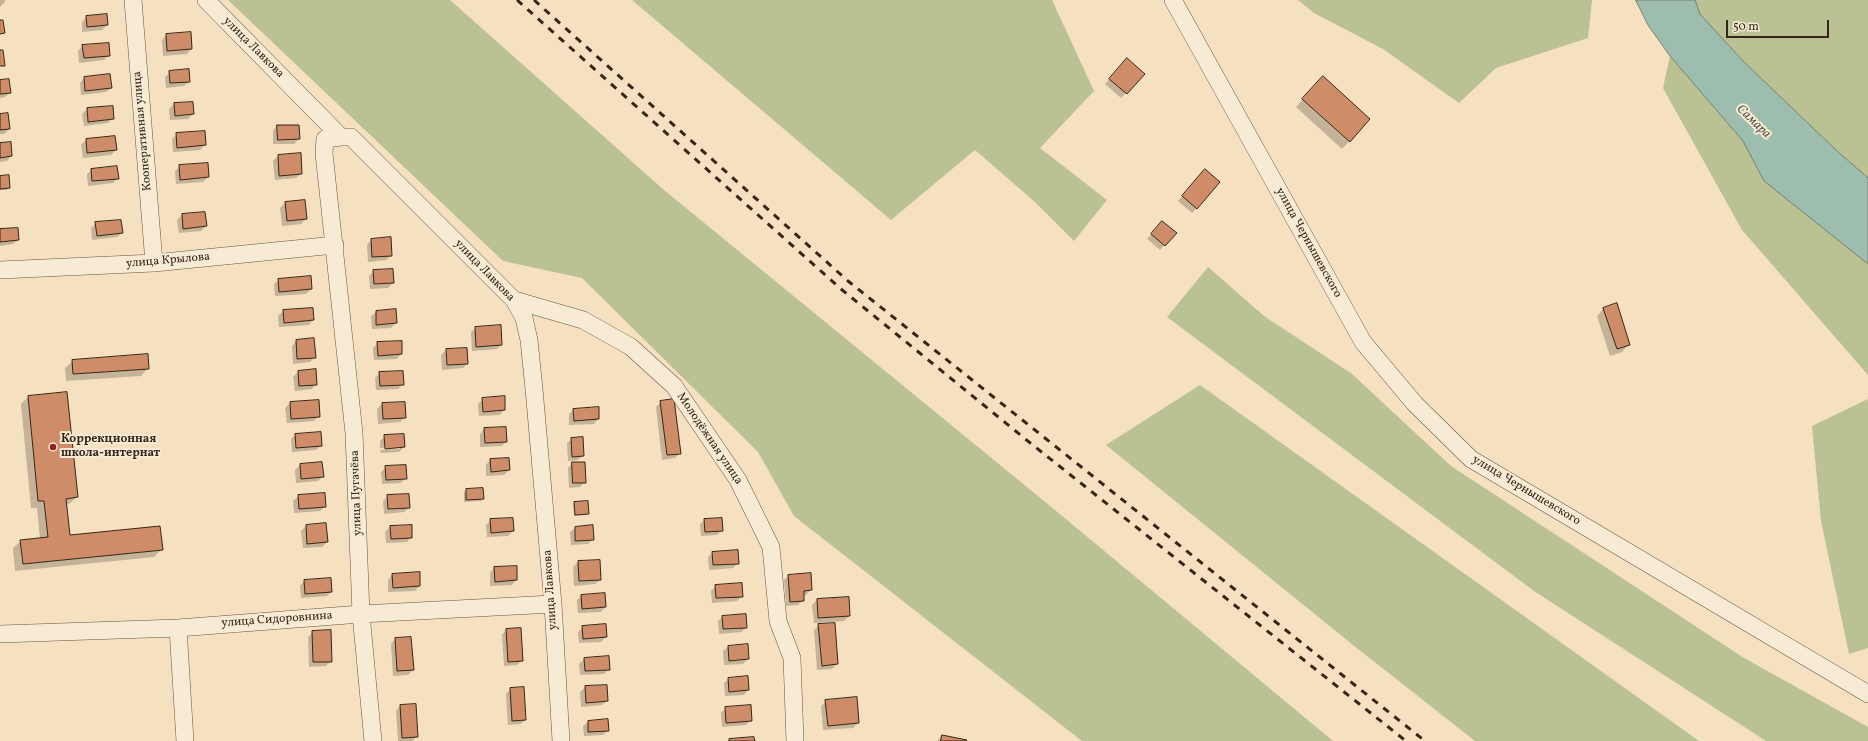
<!DOCTYPE html>
<html>
<head>
<meta charset="utf-8">
<style>
	body { margin:0 }
	#map { position:relative; width:1868px; height:741px; overflow:hidden; background:#f5e0bf; font-family:Vollkorn,serif }
	canvas { display:block }
	.scale { position:absolute; left:1726px; top:20px; width:103px; height:18px; box-sizing:border-box; border:2px solid #362617; border-top:0; padding-left:5px; font-size:12px; line-height:14px; white-space:nowrap; color:#362617; -webkit-text-stroke:3px #f8ebd5; paint-order:stroke }
</style>
</head>
<body>
<div id="map">
<canvas width="1868" height="741"></canvas>
<div class="scale">50 m</div>
</div>
<script>
const ctx = document.querySelector('canvas').getContext('2d');
ctx.lineJoin = 'round';
function fillPath(path, color) {
  ctx.fillStyle = color;
  ctx.fill(path, 'evenodd');
}
function stroke(path, color, width, dash) {
  ctx.strokeStyle = color;
  ctx.lineWidth = width;
  ctx.lineCap = dash ? 'butt' : 'round';
  ctx.setLineDash(dash || []);
  ctx.stroke(path);
}
function label(font, color, halo, rows, align = 'center') {
  ctx.font = font + ' Vollkorn,serif';
  ctx.lineWidth = 4;
  ctx.setLineDash([]);
  ctx.textBaseline = 'middle';
  ctx.strokeStyle = halo;
  ctx.fillStyle = color;
  for (const [text, x, y, turn = 0] of rows) {
    ctx.save();
    ctx.translate(x, y);
    ctx.rotate((+turn || 0) * Math.PI / 180);
    ctx.textAlign = isNaN(turn) ? turn : align;
    if (halo) ctx.strokeText(text, 0, 0);
    ctx.fillText(text, 0, 0);
    ctx.restore();
  }
}
fillPath(new Path2D(`
	M228,0H450L664,190L1055,510L1333,741H1082L794,516L758,452L582,278L503,261Z
	M632,0H1052L1094,91L1040,148L1107,200L1074,241L1035,202L975,150L891,220Z
	M1298,0H1592L1588,38L1496,68L1459,103L1383,49L1314,13Z
	M1695,0H1868V178L1836,150L1743,61L1700,14Z
	M1670,56L1743,141L1764,181L1868,264V375L1742,230L1663,88Z
	M1208,267L1264,316L1352,374L1451,466L1744,658L1868,727V741H1766L1534,591L1167,317Z
	M1200,385L1699,741H1475L1353,645L1106,445Z
	M1868,399V648L1849,654L1821,521L1812,426Z`), '#bac293');
const water = new Path2D(`
	M1636,0H1695L1700,14L1743,61L1836,150L1868,178V264L1764,181L1743,141L1670,56L1648,25Z`);
fillPath(water, '#9dbdaf');
stroke(water, '#748172', 1);
fillPath(new Path2D(`
	M0,0H5V2L0,7Z
	M86,17L107,25L102,30L82,32V22Z
	M166,35L191,49L187,54L163,56L162,40Z
	M83,46L109,55L104,60L79,63L78,51Z
	M1122,64L1143,74L1121,98L1105,84Z
	M170,72L189,82L184,86L166,88L165,77Z
	M84,78L111,88L106,92L81,95L80,83Z
	M0,81L10,93L5,97L0,98Z
	M1316,85L1369,119L1342,149L1296,107Z
	M174,104L193,114L188,119L170,120L169,109Z
	M87,109L113,118L108,123L84,126L82,114Z
	M0,115L9,129L4,134H0Z
	M277,126L299,139L294,144H273V131Z
	M177,134L205,145L200,150L173,152L172,139Z
	M114,138L116,150L111,155L83,158L81,145L86,140Z
	M0,144L11,156L7,161L0,162Z
	M278,156L301,174L296,178L275,180L273,161Z
	M180,166L208,177L203,182L176,184L175,171Z
	M92,170L118,178L113,183L88,186L87,174Z
	M1201,175L1197,208L1192,213L1178,201Z
	M0,177L9,187L7,190H0Z
	M285,203L306,219L301,224L282,226L280,208Z
	M182,215L206,226L201,231L179,233L177,220Z
	M96,223L122,233L117,237L92,240L91,228Z
	M1158,227L1175,233L1160,250L1147,239Z
	M0,230L18,240L13,244L0,246Z
	M371,240L391,256L386,260L368,262L367,245Z
	M392,270L393,283L388,288L370,289L369,276L374,271Z
	M279,280L311,289L306,294L275,296L274,284Z
	M1604,308L1629,344L1622,352L1610,356L1597,316Z
	M283,311L313,320L309,325L279,327L278,316Z
	M376,312L396,323L391,328L372,329L371,316Z
	M476,328L501,345L497,349L472,351L471,332Z
	M296,341L315,357L310,362L293,364L292,346Z
	M378,343L401,354L397,359L374,360L373,348Z
	M446,350L467,364L463,368L442,370L441,355Z
	M73,361L148,368L141,376L66,381L65,368Z
	M298,372L316,384L312,389L295,391L293,377Z
	M380,373L403,384L398,389L376,390L375,378Z
	M28,397L77,497L69,504L66,505L69,536L162,549L154,557L15,571L13,548L21,541L40,539L37,508H31L21,404Z
	M483,399L504,410L500,415L479,416L478,404Z
	M661,402L680,453L675,458L662,460L656,407Z
	M290,403L319,416L314,421L287,423L285,408Z
	M382,404L405,417L400,422L378,424L377,409Z
	M573,410L598,419L594,424L569,425V414Z
	M484,429L506,441L502,446L480,447V434Z
	M295,435L321,445L316,450L292,452L291,439Z
	M385,436L404,447L399,452L381,453L380,450L400,449V447L380,448V441Z
	M572,439L583,455L578,460L568,461L567,443Z
	M490,460L509,470L504,475L486,476V465Z
	M573,463L585,482L580,487L569,488L568,468Z
	M300,465L323,476L318,481L296,483L295,470Z
	M386,467L406,478L401,483L382,484L381,472Z
	M466,490L483,499L481,501L464,502V492Z
	M298,496L325,506L320,511L294,513L293,501Z
	M388,496L409,508L404,512L384,514L383,501Z
	M575,503L588,513L585,515L574,516L573,505Z
	M491,520L513,531L508,536L487,537L486,525Z
	M705,520L722,530L717,535L701,536L700,524Z
	M306,526L327,542L322,547L303,548L301,531Z
	M592,526L593,539L588,544L571,545L570,532L575,528Z
	M390,527L411,537L407,542L386,543L385,532Z
	M713,553L738,563L733,568L709,570L708,557Z
	M599,561L600,580L595,584L574,586L573,567L578,562Z
	M494,568L516,580L512,585L490,586V573Z
	M392,575L419,586L415,591L388,592V580Z
	M789,576L811,590L806,595H803V600L798,605L786,606L784,580Z
	M304,581L331,592L327,596L301,598L300,586Z
	M716,586L742,596L737,601L712,603L711,591Z
	M582,595L605,607L601,612L578,613L577,600Z
	M817,600L849,616L844,621L814,623L812,605Z
	M723,617L746,628L741,632L719,634L718,621Z
	M819,625L837,664L832,669L817,670L814,630Z
	M583,627L606,637L601,642L579,643L578,632Z
	M506,630L522,660L517,665L504,666L502,635Z
	M313,632L331,661L326,666L309,667L308,637Z
	M395,639L413,670L408,675L393,676L391,644Z
	M728,647L748,659L743,664L724,665L723,651Z
	M584,659L609,669L604,674L580,675L579,664Z
	M729,679L748,690L744,695L725,696L724,683Z
	M585,687L607,701L602,705L581,707L580,692Z
	M511,689L525,720L521,724L508,725L506,694Z
	M826,701L858,723L853,728L823,730L821,706Z
	M400,706L417,736L412,741H398L396,711Z
	M726,708L751,720L746,725L722,727L721,713Z
	M588,722L608,730L603,735L584,736L583,726Z
	M942,736L965,741H937Z`), '#0003');
const building = new Path2D(`
	M107,14L108,25L87,27L86,16Z
	M0,20H3L5,33L0,34Z
	M191,32L192,49L167,51L166,34Z
	M109,43L110,56L84,58L82,45Z
	M0,50H3L5,66H0Z
	M1127,58L1145,74L1127,94L1109,79Z
	M189,69L190,82L170,83L169,71Z
	M110,74L112,88L85,91L84,77Z
	M1323,76L1370,119L1350,142L1302,99Z
	M9,79L11,93L0,94V80Z
	M193,102L194,114L175,116L174,103Z
	M113,106L114,119L88,122L87,108Z
	M8,113L10,129L0,130V114Z
	M277,125H299L300,139L278,140Z
	M205,131L206,145L177,148L176,133Z
	M115,136L117,150L87,153L86,139Z
	M11,142L12,156L0,158V143Z
	M301,153L302,174L279,176L278,155Z
	M208,163L209,177L180,180L179,165Z
	M117,166L119,179L92,181L91,169Z
	M1205,169L1220,182L1197,209L1182,196Z
	M9,175L10,188L0,189V176Z
	M305,200L307,219L287,221L285,202Z
	M205,212L207,226L183,229L182,214Z
	M121,220L123,233L97,236L95,222Z
	M1162,221L1177,233L1165,246L1151,234Z
	M18,228L19,240L0,242V229Z
	M391,237L392,256L372,257L371,239Z
	M393,269L394,283L374,284L373,270Z
	M311,276L312,289L279,292L278,279Z
	M1617,303L1630,345L1617,349L1603,308Z
	M313,308L314,320L284,323L283,310Z
	M396,309L397,323L376,325V311Z
	M501,325L502,345L476,347L475,327Z
	M314,338L316,358L297,359L296,340Z
	M402,341V354L378,356L377,342Z
	M467,348L468,364L447,365L446,349Z
	M148,354L149,369L73,374L72,360Z
	M316,369L317,385L299,386L298,371Z
	M403,371L404,385L380,386L379,372Z
	M67,392L78,497L66,499L70,535L160,526L163,550L23,564L20,540L48,537L44,501H38L28,396Z
	M505,396V410L483,412L482,398Z
	M674,399L681,454L667,455L660,401Z
	M319,400L320,417L291,419L290,402Z
	M405,402L406,418L383,419L382,403Z
	M599,407V419L574,421L573,409Z
	M506,427L507,442L485,443L484,428Z
	M321,432L322,446L296,448L295,434Z
	M404,434L405,447L385,449L384,435Z
	M583,437L584,456L572,457L571,438Z
	M509,458L510,470L491,472L490,459Z
	M322,462L324,477L301,479L300,464Z
	M572,462H585L586,483H573Z
	M406,465L407,479L386,480L385,466Z
	M483,488L484,499L466,500V489Z
	M325,493L326,507L299,509L298,495Z
	M409,494L410,508L388,509L387,495Z
	M588,501L589,514L575,515L574,502Z
	M513,518L514,531L491,533L490,519Z
	M722,518L723,531L705,532L704,519Z
	M326,523L328,542L307,544L306,525Z
	M412,525V538L391,539L390,526Z
	M593,525L594,540L575,541V527Z
	M738,550L739,564L713,565L712,552Z
	M600,560L601,580L579,581L578,561Z
	M517,566V580L495,582L494,567Z
	M420,572V586L393,588L392,574Z
	M811,573L812,590L804,591V601L790,602L788,575Z
	M331,578L332,592L305,594L304,580Z
	M742,583L743,597L716,598L715,585Z
	M605,593L606,607L582,609L581,595Z
	M849,597L850,616L818,618L817,599Z
	M746,614L747,628L723,629L722,616Z
	M835,623L838,664L822,666L818,624Z
	M606,624L607,637L583,639L582,626Z
	M521,628L523,661L508,662L506,629Z
	M331,630L332,662H313L312,631Z
	M411,637L414,670L397,671L395,638Z
	M748,644L749,659L729,661L728,646Z
	M609,656L610,670L585,671L584,658Z
	M748,676L749,690L729,692L728,678Z
	M607,685L608,701L586,703L585,686Z
	M524,687L526,720L512,721L510,688Z
	M857,697L859,723L828,726L825,700Z
	M416,704L418,737L402,738L400,705Z
	M751,705L752,721L726,723L725,707Z
	M608,719L609,731L588,732V721Z
	M942,735L967,740L966,741H941Z
	M754,737L755,741H729V739Z`);
fillPath(building, '#ce8c69');
stroke(building, '#362617', 1);
const minor = new Path2D(`
	M133,0L154,263
	M206,0L341,137H351L514,300L524,318L529,340L534,389L553,604L561,741
	M1173,0L1363,342L1415,404L1471,459L1868,694
	M341,137L325,139L324,153L354,433L361,614L373,741
	M0,270L154,263L335,245
	M514,300L583,320L631,347L674,386L738,480L771,547L778,621L792,658L795,741
	M178,628L185,741
	M0,634L178,628L361,614L553,604`);
stroke(minor, '#665441', 18);
stroke(minor, '#f8ebd5', 17);
stroke(new Path2D(`
	M517,0L841,289L1034,446L1406,741
	M534,0L848,281L1425,741`), '#362617', 3, [7, 7]);
for (const [x, y, r, color] of [
	[53,447,4,"#8f2418"]
]) {
  const dot = new Path2D();
  dot.arc(x, y, r, 0, 2 * Math.PI);
  ctx.fillStyle = color;
  ctx.fill(dot);
  stroke(dot, '#f8ebd5', 1.5);
}
label('12px', '#362617', '#f8ebd5', [
	["улица Лавкова",253,48,45],
	["Кооперативная улица",143,131,-95],
	["улица Чернышевского",1308,243,61],
	["улица Крылова",168,261,-5],
	["улица Лавкова",484,271,46],
	["Молодёжная улица",709,439,56],
	["улица Чернышевского",1526,491,31],
	["улица Пугачёва",357,493,-92],
	["улица Лавкова",551,590,-94],
	["улица Сидоровнина",277,620,-4]
]);
label('bold 12px', '#362617', '#f8ebd5', [
	["Коррекционная",61,440],
	["школа-интернат",61,454]
], 'left');
label('italic 13px', '#555345', '#f8ebd5', [
	["Самара",1753,122,44]
]);
</script>
</body>
</html>
